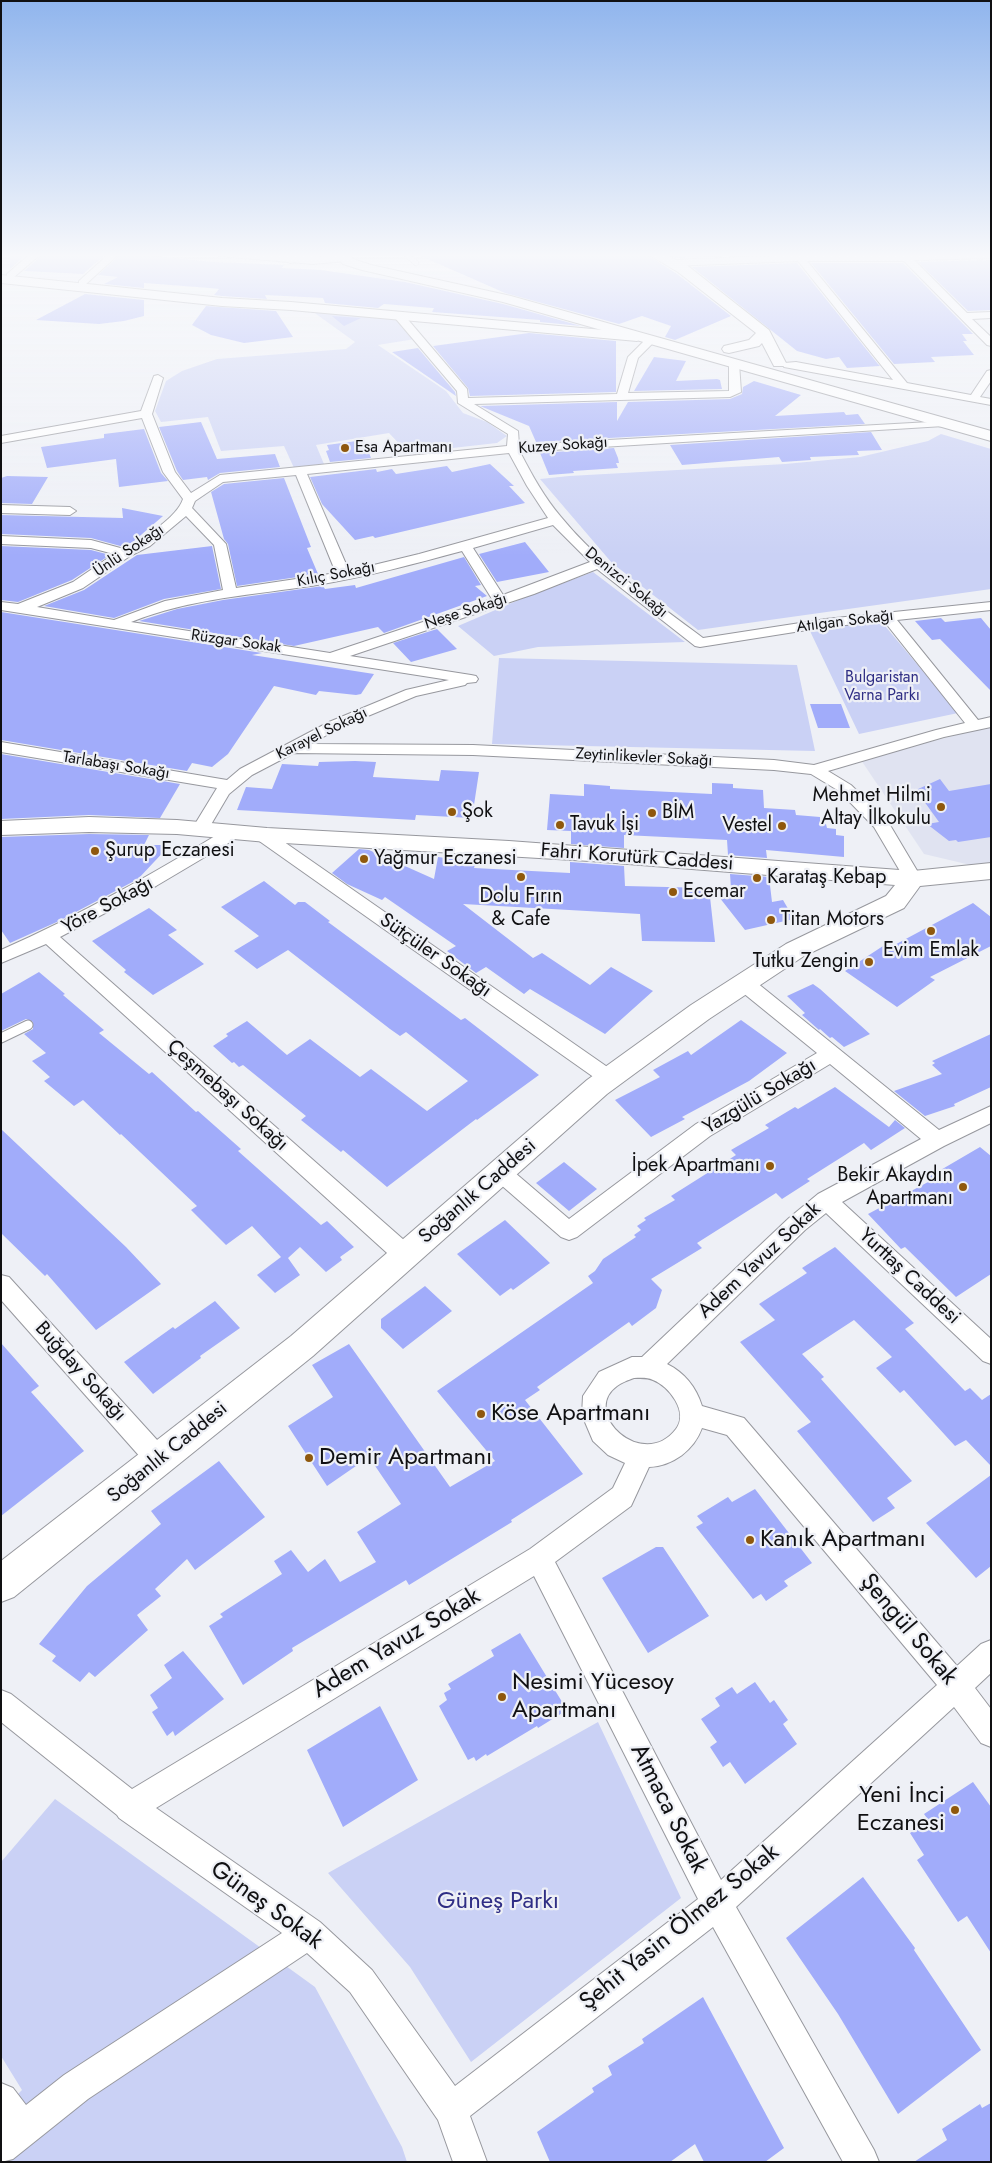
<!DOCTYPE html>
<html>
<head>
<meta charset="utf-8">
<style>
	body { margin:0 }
	#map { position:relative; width:992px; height:2163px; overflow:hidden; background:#eef0f6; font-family:Jost,sans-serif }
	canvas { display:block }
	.frame { position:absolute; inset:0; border:2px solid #101012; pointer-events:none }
</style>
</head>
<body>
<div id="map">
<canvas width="992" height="2163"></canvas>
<div class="frame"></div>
</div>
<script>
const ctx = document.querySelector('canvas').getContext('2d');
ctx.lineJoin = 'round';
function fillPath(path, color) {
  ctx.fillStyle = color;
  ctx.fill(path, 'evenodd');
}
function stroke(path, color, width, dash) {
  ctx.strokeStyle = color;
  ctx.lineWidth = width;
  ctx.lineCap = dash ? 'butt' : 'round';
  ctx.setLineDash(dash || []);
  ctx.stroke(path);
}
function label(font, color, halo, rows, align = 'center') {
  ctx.font = font + ' Jost,sans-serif';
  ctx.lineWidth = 4.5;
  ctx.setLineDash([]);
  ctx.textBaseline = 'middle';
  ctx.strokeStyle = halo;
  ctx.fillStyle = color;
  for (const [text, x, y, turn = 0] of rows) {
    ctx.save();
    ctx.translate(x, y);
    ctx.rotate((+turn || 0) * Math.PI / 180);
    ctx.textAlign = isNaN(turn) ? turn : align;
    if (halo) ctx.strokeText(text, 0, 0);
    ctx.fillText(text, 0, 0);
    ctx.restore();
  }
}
fillPath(new Path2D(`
	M991,726V864L979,867L924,854L861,760Z`), '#e0e3f1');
fillPath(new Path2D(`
	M309,309L398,320L415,339L378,345L446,391L463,413L487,422L507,436L497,443L408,453L389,433L316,445L324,464L294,468L284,446L221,451L208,417L161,422L155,411L166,381L182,371L217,359L346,349L355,342Z
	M941,434L991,449V589L698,630L612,563L540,479L569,476L785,464L860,457L928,441Z
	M593,572L685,642L538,647L494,656L458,626L528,596Z
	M880,620L958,713L859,734L809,629Z
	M499,658L797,665L815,751L492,744Z
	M598,1722L681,1898L471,2062L410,1967L328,1873Z
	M55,1799L315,1987L402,2147L407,2162H1V2111L22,2090L1,2056V1862Z`), '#cad1f5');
fillPath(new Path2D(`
	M10,253H28L10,269Z
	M44,253H107L83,274L24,271Z
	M122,253H156L154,256L213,262L284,265L282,268L321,270L405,282L503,304L581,326L540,322V320L432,312L434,308H432L384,304L378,308L325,303L323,298L265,295L267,299L222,296L214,295L219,289L210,288L144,283V288L104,284L118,277L98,275Z
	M414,253H644L677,274L731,316L675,340L665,337L671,326L642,316L619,324L505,293Z
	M666,253H804L676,258Z
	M991,260V310L968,311L918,262Z
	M797,263L878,364L880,366L847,368L839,357L826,359L797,351L692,267Z
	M811,263H903L973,334H962L967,341H963L974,355L931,357L935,362L894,364Z
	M85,294L144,300V316L124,321L99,324L36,320Z
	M206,306L276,311L293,337L244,343L211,335L192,325Z
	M332,316L361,318L344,326Z
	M529,333L616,341V392L470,396L468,388L433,346Z
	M418,348L455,392L456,396L392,352Z
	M654,357L686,361L676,381L717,379L720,380L722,389L634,391Z
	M754,381L801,395L775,416L844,412L846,415L858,414L865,424L536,442L529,426L480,406L617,402V421L628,402L730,399L742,394L743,387Z
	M201,422L217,459L275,454L280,467L220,473L208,480L207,477L183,480L177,471L159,427Z
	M144,429L161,473L168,481L119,487L116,459L47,468L41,447L104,438V434Z
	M871,432L882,450L857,451L859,455L810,457L811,460L782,462L779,457L682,465L670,445Z
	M364,440L371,458L330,462L326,451L329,450L327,445Z
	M614,448L618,458L619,463H616L618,468L573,471L574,473L549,475L540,453Z
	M490,464L514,486H509L525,503L375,538L373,536L355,540L322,504L310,477L376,469L377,472L392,469L396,474L447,466L452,472Z
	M7,476L48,477L32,504L1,503V478Z
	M284,478L311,547L307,548L318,574L237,586L228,544L224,539L211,492L224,484Z
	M122,508L163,516L134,541L124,547L91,538L1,534V515L123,518Z
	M525,542L549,572L497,582L479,554Z
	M1,546L91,550L110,555L72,580L18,602L1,600Z
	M212,546L221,589L164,599L114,618L44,606L84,590L137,555Z
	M464,557L481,585L475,586L487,596L384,633L378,627L294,646L139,621L177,609L223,600L323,586L325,589L355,585L356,588Z
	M1,612L262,653L252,655L374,674L361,694L356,695L319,691L316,695L274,686L228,754L212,767L192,763L187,771L1,740Z
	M941,618L945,622L981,618L991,630V691L940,639L932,640L915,621Z
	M437,629L457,649L411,662L393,643Z
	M810,704H841L850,728H818Z
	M1,754L180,784L160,818L89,815L1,819Z
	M355,761L376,762L373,777L439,781L441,770L479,772L472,818L416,815L415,820L237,810L246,787L272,789L282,764L318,766L319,762Z
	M940,779L949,791L991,784V837L958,842L956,840L949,841L927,824L939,822L916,790Z
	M712,783L733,784V788L763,790L764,808L795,810L796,815L820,817V823L826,824L827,828L836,829V835L844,836V857L766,850L767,858L728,855L727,840L624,835V848L571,844V831L547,830L550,794L584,796V784L610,786V789L712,794Z
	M89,834L149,835L144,845H170L138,879L59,921L10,943L1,930V837Z
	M359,849L369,850L434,879L438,857L476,862L474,868L570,873V862L624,866L625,886L709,888L715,942L642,941L640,914L463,904L533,958L542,953L590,985L611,967L653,991L605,1034L530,989L524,994L486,967L476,973L447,951L456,946L385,897L382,900L347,884L332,873Z
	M730,874L769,877L772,902L783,900L794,919L745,930L712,888H731Z
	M264,881L295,905L298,902H305L330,921L328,922L461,1020L465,1018L539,1075L477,1120L476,1119L387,1187L343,1150L341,1152L301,1120L306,1116L243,1065L239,1067L234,1062L232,1063L213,1046L228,1036L226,1034L247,1021L287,1055L310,1039L360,1077L371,1069L427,1111L468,1081L406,1032L400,1036L390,1029L288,950L257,969L234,951L259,936L221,907Z
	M973,903L991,917V946L930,977L935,980L897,1007L845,971L883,946L887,949Z
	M149,908L177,930L168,935L204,964L153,995L124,972L126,970L92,941Z
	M39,972L65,994L63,995L104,1030L99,1033L149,1074L152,1072L196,1112L198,1111L241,1149L238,1151L321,1225L327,1221L354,1247L340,1257L342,1260L326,1272L300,1247L288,1258L300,1275L275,1293L257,1275L281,1257L252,1226L226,1245L191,1210L197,1206L121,1134L120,1135L83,1100L74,1106L44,1081L50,1077L32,1061L46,1053L24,1034L33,1029V1022L26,1019L1,1031V994Z
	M813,984L820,989L870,1034L844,1047L832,1037L830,1038L820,1029L819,1030L802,1015L805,1013L787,996Z
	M741,1020L787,1053L749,1081L682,1117L685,1119L651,1137L615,1100L660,1077L653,1070L688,1051L691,1055Z
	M991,1034V1087L954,1104L955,1106L925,1116L894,1091L942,1074L932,1065L935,1063L932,1061Z
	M835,1087L889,1127L895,1120L905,1128L871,1150L864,1143L807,1179L810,1181L782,1199L776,1193L697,1243L702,1248L651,1279L662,1290L656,1308L632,1326L629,1322L537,1387L540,1390L525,1400L583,1474L511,1520L512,1522L409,1585L406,1580L292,1648L293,1651L243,1685L209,1626L223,1617L220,1614L282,1574L274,1561L291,1550L308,1572L325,1559L340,1582L376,1562L357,1532L401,1504L369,1457L327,1486L288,1426L333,1397L312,1365L349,1344L450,1487L495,1461L437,1391L593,1283L588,1276L595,1271L603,1259L636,1237L634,1235L641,1230L637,1226L646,1220L644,1218L675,1200L671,1196L736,1155L731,1150L769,1128L765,1125L795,1107L798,1109Z
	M1,1129L126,1247L161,1284L96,1330L47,1274L45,1276L1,1233Z
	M980,1147L991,1156V1274L956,1297L905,1247L901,1249L868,1214L930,1181L927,1178Z
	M564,1162L597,1189L569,1211L536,1183Z
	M505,1220L550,1263L513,1290L511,1288L500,1296L457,1254Z
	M835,1247L914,1323L905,1329L965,1391L970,1388L982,1400L991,1394V1466L966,1440L955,1446L904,1390L900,1393L876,1368L892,1357L854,1320L802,1354L824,1377L821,1379L912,1481L887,1498L895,1508L873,1522L797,1431L811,1422L740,1342L775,1320L759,1304L807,1273L802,1268Z
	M425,1286L452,1311L403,1349L381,1328V1319Z
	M215,1301L240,1328L200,1356L201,1358L153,1394L124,1362L173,1327L175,1329Z
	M1,1343L39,1386L31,1392L84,1451L1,1516Z
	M219,1461L265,1517L195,1570L187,1559L155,1589L161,1596L137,1615L148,1630L95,1677L89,1672L80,1682L52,1661L56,1656L39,1644L87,1586L161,1524L151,1511Z
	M991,1475V1566L976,1578L926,1523Z
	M755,1489L812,1563L784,1581L788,1586L766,1601L761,1594L753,1599L696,1527L703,1523L697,1516L728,1497L732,1502Z
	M656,1547H663L709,1616L648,1653L602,1578Z
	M520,1633L567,1710L538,1728L537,1726L487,1756L486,1754L476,1761L474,1757L468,1760L439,1706L447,1700L444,1693L451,1689L448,1684L494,1656L491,1650Z
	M183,1651L224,1699L175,1736L173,1731L167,1736L152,1712L158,1708L150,1695L172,1678L164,1665Z
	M755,1682L770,1703L774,1700L788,1720L783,1724L797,1744L745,1784L730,1762L723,1767L710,1747L717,1742L701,1719L720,1706L715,1698L732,1687L737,1694Z
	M380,1706L418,1780L343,1827L307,1750Z
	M973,1782L991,1807V1953L967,1916L958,1922L917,1860L924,1855L910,1833L929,1821L924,1814Z
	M863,1877L915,1948L914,1950L981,2050L898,2114L838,2014L786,1938Z
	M703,1997L784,2148L765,2162H704L695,2144L670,2162H550L537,2132L594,2092L592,2088L612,2075L608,2066L644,2043L642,2039Z
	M991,2103V2162H914L947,2140L942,2129L980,2104L982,2108Z`), '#a1acfa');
const laneFar1 = new Path2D(`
	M405,253L416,263`);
const lane = new Path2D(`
	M1,1038L28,1025`);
const street = new Path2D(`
	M31,253H42L13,278H7V274Z
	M110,253H120L85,285H79V281Z
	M214,253C259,253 302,259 346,255L351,258L346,261L313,264L219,256Z
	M896,253H906L908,255L991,253V258L914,260L967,313L991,312V318L972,319L991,337V346L987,345L904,261H807L907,383L971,395L987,371L991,370V381L980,397L991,399V405L784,367L783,365L784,363L796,362L893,380L798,261L671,266L666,263L671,260L829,254L898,255Z
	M400,314L404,315L467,389L468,398L617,394L628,357L647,338L651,337L656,340L638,358L628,393L729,391V363L734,360L739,363L741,392L730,397L474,404L518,431L519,445L948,421L950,423L944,426L520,452C532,475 544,497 561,517C600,565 654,601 703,638L826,619L991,602V610L897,620L978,720L991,717V727L944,737L828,771L851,785L887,820L922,879L919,883L913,885L907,883L874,827L839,791L811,774L774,770L473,755L294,753L252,775L229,794L206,833L200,834L194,833L192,829L217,788L1,752V742L227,780L240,769L329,722L406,690L449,680L1,610V602L18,604L73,582L114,554L91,548L1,544V536L91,540L124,549C141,540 177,518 183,499L163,472L142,418L1,443V436L141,411L154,376L158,375L163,378L152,414L175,472L191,493L220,475L507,446L508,434L458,403L457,391L396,319L395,317ZM509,453L527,486L548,518L419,554L349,571L307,474ZM296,475L336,573L236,588L226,544L192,508L195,501L223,482ZM186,516L214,545L223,590L165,601L114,620L37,607L83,588L130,556L150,546ZM553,525L590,562L503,595L473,548ZM462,551L492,599L330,653L131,622C191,598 254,595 317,585C366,577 414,564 462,551ZM597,569L695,646L700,647L826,627L884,621L965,723L936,730L814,765L774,760L473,745L311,744L339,728L416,696L465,685L467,683L476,682L478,679L476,676L471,675L350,656L534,594Z
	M1,505L70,507L76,511L70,515L1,513Z
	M236,826L242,827L244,831L242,835L156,886L60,937L413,1248L416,1255L413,1262L405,1264L397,1262L46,944L1,963V950C81,915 156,872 230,827Z
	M261,829L267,830L616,1073L619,1078L616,1083L609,1085L602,1083L255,838L253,834L255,830Z
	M744,976L751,978L939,1130L991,1106V1123L944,1146L842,1202L991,1339V1364L983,1361L826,1213L805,1230L667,1364C685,1373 696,1387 702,1406L744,1418L957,1666L981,1644L991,1640V1673L975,1688L991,1709V1747L981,1743L954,1707L736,1907L874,2150L879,2162H843L713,1927L470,2116L487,2162H453L438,2120L350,1992L307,1953L88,2099L13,2159L1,2162V2083L13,2088L26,2105L64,2075L282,1933L119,1818L117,1815L1,1722V1690L11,1694L132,1789L530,1549L613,1488L625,1463L608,1455L593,1441L582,1415L583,1396L599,1372L632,1357H642L789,1218L818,1194L921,1139L830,1064L710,1136L577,1237L569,1240L561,1237L493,1178L489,1172L493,1166L500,1164L507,1166L569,1219L696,1124L817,1053L737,988L735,983L737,978ZM634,1378C640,1378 647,1377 653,1380C669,1386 689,1412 676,1429C643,1472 580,1413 617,1386C621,1383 628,1380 634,1378ZM702,1428L727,1435L937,1685L721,1880L555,1562L631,1506L649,1467C673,1466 694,1450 702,1428ZM534,1576L698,1899L455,2086L372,1970L320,1922L156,1808Z
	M1,1275L9,1277L168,1452L171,1460L168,1468L159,1472L150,1468L1,1300Z`);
const secondary = new Path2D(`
	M646,253H662L688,266L769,330L786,363L784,366H774L762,343L759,346L729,353L724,352L722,349L724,346L749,340L756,333L678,272Z
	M1,275L222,298L291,302L637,333L644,337L637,341L291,310L222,306L1,283Z
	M89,817L177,820L267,828L509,841L913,871L991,863V879L920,886L904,908L804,956L709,1019L607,1094L313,1356L14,1597L1,1602V1561L291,1336L587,1080L691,1005L786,944L886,896L895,885L590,861L267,842L177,834L89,832L1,835V821Z`);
const primary = new Path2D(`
	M299,253H320L318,256L290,263L284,259L286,256Z
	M333,253H347L353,259L371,265L511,296L991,431V441L503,302L362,270L343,264Z`);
stroke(laneFar1, '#97989e', 6);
stroke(lane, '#97989e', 11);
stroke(street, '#97989e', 2);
stroke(secondary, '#97989e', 2);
stroke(primary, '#97989e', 2);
stroke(laneFar1, '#fff', 5);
stroke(lane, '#fff', 9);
fillPath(street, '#fff');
fillPath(secondary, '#fff');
fillPath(primary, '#fff');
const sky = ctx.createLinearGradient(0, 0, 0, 556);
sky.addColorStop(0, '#90b5ed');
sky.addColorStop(0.46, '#f7f8fb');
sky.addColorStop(1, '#f7f8fb00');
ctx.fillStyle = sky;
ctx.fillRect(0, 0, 992, 556);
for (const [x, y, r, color] of [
	[345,448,5,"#8f580d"],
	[941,807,5,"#8f580d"],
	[452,812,5,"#8f580d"],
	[652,813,5,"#8f580d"],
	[560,825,5,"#8f580d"],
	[782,826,5,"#8f580d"],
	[95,851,5,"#8f580d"],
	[364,859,5,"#8f580d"],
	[521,877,5,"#8f580d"],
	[757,878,5,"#8f580d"],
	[673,892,5,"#8f580d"],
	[771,920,5,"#8f580d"],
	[931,931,5,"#8f580d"],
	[869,962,5,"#8f580d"],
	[770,1166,5,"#8f580d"],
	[963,1187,5,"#8f580d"],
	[481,1414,5,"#8f580d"],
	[309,1458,5,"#8f580d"],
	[750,1540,5,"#8f580d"],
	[502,1697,5,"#8f580d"],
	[955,1810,5,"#8f580d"]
]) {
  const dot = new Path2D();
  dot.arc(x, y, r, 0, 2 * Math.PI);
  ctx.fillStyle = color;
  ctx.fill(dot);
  stroke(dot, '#eef0f6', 2);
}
label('16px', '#101012', '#eef0f6', [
	["Kuzey Sokağı",563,446,-4],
	["Ünlü Sokağı",129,551,-34],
	["Kılıç Sokağı",336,575,-11],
	["Denizci Sokağı",626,583,39],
	["Neşe Sokağı",466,612,-18],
	["Atılgan Sokağı",845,622,-7],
	["Rüzgar Sokak",236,642,8],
	["Karayel Sokağı",322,734,-26],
	["Zeytinlikevler Sokağı",644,758,3],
	["Tarlabaşı Sokağı",116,766,9]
]);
label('16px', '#101012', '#eef0f6', [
	["Esa Apartmanı",355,448]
], 'left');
label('16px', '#2f2e85', '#eef0f6', [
	["Bulgaristan",882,678],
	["Varna Parkı",882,696]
]);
label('20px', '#101012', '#eef0f6', [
	["Mehmet Hilmi",931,796,"right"],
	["Altay İlkokulu",931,819,"right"],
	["Şok",462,812],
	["BİM",662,813],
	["Tavuk İşi",570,825],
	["Vestel",772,826,"right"],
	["Şurup Eczanesi",105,851],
	["Yağmur Eczanesi",374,859],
	["Karataş Kebap",767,878],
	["Ecemar",683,892],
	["Dolu Fırın",521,897,"center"],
	["& Cafe",521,920,"center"],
	["Titan Motors",781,920],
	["Evim Emlak",931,951,"center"],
	["Tutku Zengin",859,962,"right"],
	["İpek Apartmanı",760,1166,"right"],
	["Bekir Akaydın",953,1176,"right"],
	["Apartmanı",953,1199,"right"]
], 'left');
label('20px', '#101012', '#eef0f6', [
	["Fahri Korutürk Caddesi",637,858,4],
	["Yöre Sokağı",108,906,-28],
	["Sütçüler Sokağı",435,956,35],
	["Çeşmebaşı Sokağı",227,1096,42],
	["Yazgülü Sokağı",760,1097,-31],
	["Soğanlık Caddesi",478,1192,-41],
	["Adem Yavuz Sokak",760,1261,-43],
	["Yurttaş Caddesi",909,1277,43],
	["Buğday Sokağı",80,1372,48],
	["Soğanlık Caddesi",168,1453,-39]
]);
label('24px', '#101012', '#eef0f6', [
	["Köse Apartmanı",491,1414],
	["Demir Apartmanı",319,1458],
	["Kanık Apartmanı",760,1540],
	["Nesimi Yücesoy",512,1683],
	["Apartmanı",512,1711],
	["Yeni İnci",945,1796,"right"],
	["Eczanesi",945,1824,"right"]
], 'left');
label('24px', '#101012', '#eef0f6', [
	["Şengül Sokak",908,1630,50],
	["Adem Yavuz Sokak",397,1644,-31],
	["Atmaca Sokak",668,1809,63],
	["Güneş Sokak",266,1906,36],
	["Şehit Yasin Ölmez Sokak",680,1928,-39]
]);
label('24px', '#2f2e85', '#eef0f6', [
	["Güneş Parkı",498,1902]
]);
</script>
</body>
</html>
